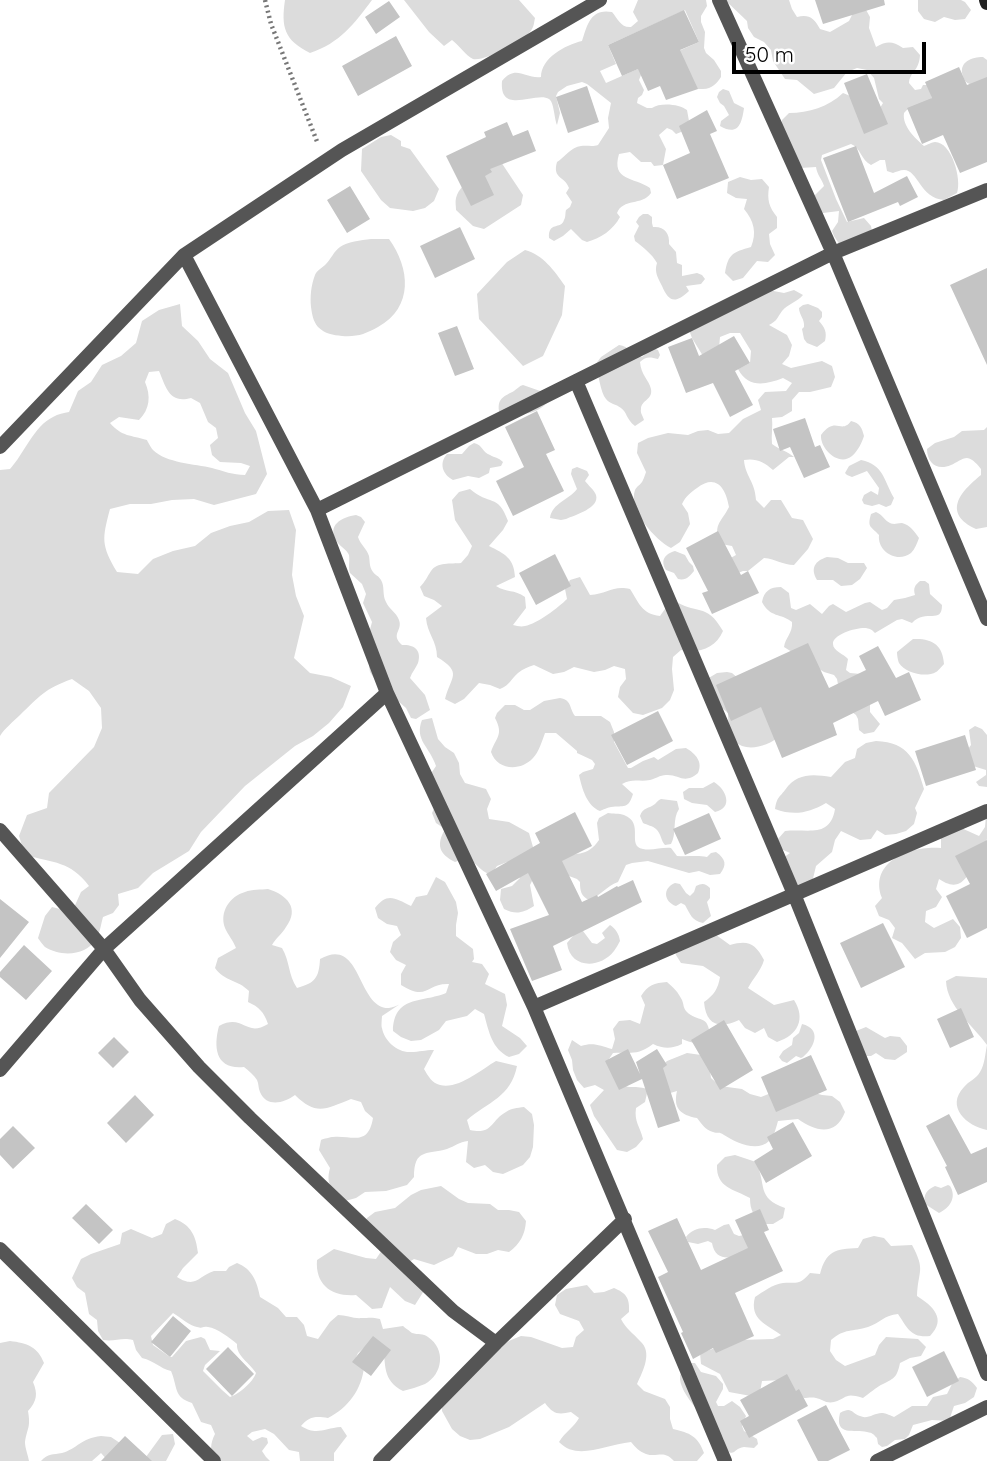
<!DOCTYPE html>
<html>
<head>
<meta charset="utf-8">
<style>
	body { margin:0 }
	#map { position:relative; width:987px; height:1461px; overflow:hidden; background:#fff; font-family:Quicksand,sans-serif }
	canvas { display:block }
	.scale { position:absolute; left:732px; top:42px; width:194px; height:32px; box-sizing:border-box; border:4px solid #000; border-top:0; padding-left:9px; font-size:21px; line-height:24px; white-space:nowrap; color:#000; -webkit-text-stroke:5px #fff; paint-order:stroke }
</style>
</head>
<body>
<div id="map">
<canvas width="987" height="1461"></canvas>
<div class="scale">50 m</div>
</div>
<script>
const ctx = document.querySelector('canvas').getContext('2d');
ctx.lineJoin = 'round';
function fillPath(path, color) {
  ctx.fillStyle = color;
  ctx.fill(path, 'evenodd');
}
function stroke(path, color, width, dash) {
  ctx.strokeStyle = color;
  ctx.lineWidth = width;
  ctx.lineCap = dash ? 'butt' : 'round';
  ctx.setLineDash(dash || []);
  ctx.stroke(path);
}
fillPath(new Path2D(`
	M285,0H372C354,24 340,43 310,53C284,40 281,27 285,0Z
	M404,0H519L535,18C534,22 534,26 532,29C527,40 484,62 473,59C466,56 459,45 452,40L444,46L429,32Z
	M638,0H706L707,6L701,16V22L705,32L704,48L706,53L714,60L721,71V77C717,83 712,89 703,89C689,90 657,75 643,70L639,80L644,90L642,95L638,98L637,103L647,108H652C660,102 680,104 687,110L689,121L686,130L676,134L672,130L667,128L659,135L666,149L663,165L654,166L651,162H641L630,152L619,154C611,181 634,177 650,188L651,193C642,206 623,198 617,213L620,217C613,230 601,238 587,242L582,240L571,229L563,236L554,241L549,238C548,221 561,230 564,220C566,217 565,213 566,210L570,207L572,202L566,193L569,188C565,176 552,179 557,162C565,157 571,147 581,146C587,145 592,147 598,145L609,128L608,118L611,103L587,84L582,82L567,86L558,92L556,96L560,113L557,125C554,117 554,102 549,99C536,91 499,116 502,81C516,64 525,79 541,77C541,58 565,45 582,41C587,26 590,8 612,12C618,19 621,28 631,27L638,21L633,12ZM685,10L699,42L606,83L600,71L616,64L608,45Z
	M725,0H789L792,9L797,17C809,14 814,18 820,29L830,32L849,21L854,11L865,8L870,17L869,28L876,47C887,41 892,41 903,48L913,47L920,55C919,72 910,71 909,83L915,90L921,89L923,85H928L932,98C924,105 911,104 904,113C902,126 915,138 924,146C927,145 932,142 935,142C952,142 962,180 957,193L944,200C920,198 918,170 904,170C900,170 896,172 893,173L887,171L885,160H880L871,165C861,160 861,148 851,144L822,155L821,160L836,199L847,222L864,218L871,226L872,231L843,250L834,236L832,231L838,222L839,211L823,213L818,211L813,197L824,186C822,179 817,175 816,167L800,168L781,126L782,120L789,113C809,113 828,107 843,93L880,108L883,103L879,99L874,78L867,70L857,68L847,72L834,88L814,94L797,80L785,79L773,61L771,50L764,42L754,37L748,28L747,21Z
	M918,0H961L965,2L971,10L965,19L955,20L944,17L935,22L924,19L918,11Z
	M983,57L987,60V84C982,84 974,86 970,84C966,83 964,80 963,76C958,62 972,57 983,57Z
	M723,89L729,91L734,103L744,108C742,122 739,137 720,126L721,121L729,115L724,106L720,103L717,97L719,92Z
	M391,135L401,141V146L410,149L439,189L434,201L425,208L413,211L390,208L381,200L361,171L362,149L381,137Z
	M501,162L523,195L521,205L484,229L473,226L456,210C456,206 455,202 456,198C461,180 486,170 501,162Z
	M740,177L751,180L762,179L769,187C767,200 769,207 777,217V228L769,234L770,244L775,255L768,262L757,261L743,278L733,281L725,273C728,254 733,252 751,247C757,233 754,221 744,209L747,199L736,198L727,193L728,182Z
	M643,214H648L652,217V223L653,227C664,226 670,233 669,244L676,252L677,263L682,265V276L697,273L702,275L705,279L701,284L686,286L689,291C675,304 669,302 662,286C658,278 654,272 657,263C652,254 643,247 635,241L634,236L639,226L636,222L639,217Z
	M371,239H389C410,268 414,307 378,327C365,334 358,337 342,336C333,335 325,334 318,327C313,321 312,314 311,307C310,296 311,286 315,275C317,270 322,268 326,264C331,259 334,251 340,247C347,242 361,240 371,239Z
	M525,250C543,255 554,270 565,286L562,315L543,356L523,366L479,319L477,294L507,262Z
	M763,289L784,293L794,290L803,295C797,302 788,304 782,311C777,318 777,321 769,325L787,335L792,345L789,356L782,364L791,368L822,361L832,366L835,377L831,387L810,392H799L792,400V411L782,417L772,418C773,427 771,435 772,444C780,450 787,451 794,457H789L773,470C764,462 756,458 744,460C745,476 755,481 756,500L764,508L771,500H781L792,518L803,520L813,539L808,549L794,565C783,565 776,559 764,558L748,571H743L733,575L727,560L736,555L732,546L721,544C712,525 721,523 729,507C726,488 716,473 697,488C690,493 686,496 682,504L688,513L690,524L680,542L671,548C655,540 628,509 635,490C637,486 639,486 642,482C643,481 646,472 646,472L637,453L638,443L648,438L668,433L688,435L698,431L708,430L718,434L729,433L743,419L761,410L758,400L765,392L786,391L792,383L783,378C765,385 748,388 738,369L750,363L751,351L740,333H730L720,337L719,348L703,356L692,338L689,330C707,326 716,314 728,302L749,303L754,293Z
	M180,304L182,326L198,341L210,359L228,373L245,413L256,431L267,474L256,494L214,505L194,499L172,500L151,504H130L110,509C102,539 101,545 117,572L138,574L153,559L173,551L195,546L211,533L230,526L249,522L268,511L289,510L296,530L292,575L296,596L304,616L294,658L310,673L331,677L351,686L343,707L329,723L313,736L295,746L245,786L201,832L189,851L153,873L138,888L118,894L119,905L113,913L103,917C101,924 100,933 96,939C86,956 61,957 45,947C44,946 39,940 38,938L45,916L52,907L72,912L81,892L89,886C70,861 54,863 25,855L19,836L27,815L47,808L49,793L94,747L102,728L101,708L89,691L72,679C44,689 40,696 20,715C13,722 5,728 0,736V470L10,469C24,454 34,426 53,417C58,414 64,413 69,412L78,391L91,382L102,365L121,356L136,343L142,321L159,310ZM159,371C166,387 169,404 191,398L200,403L208,422L216,428L218,438L210,445L212,455L220,462L241,463L250,466L245,475C233,475 223,471 212,468C195,464 166,463 153,450C152,449 147,441 147,440C131,435 122,437 110,423L119,417L139,420C150,409 151,396 145,382L149,372Z
	M808,304L818,308L822,312V317L819,321C825,328 827,332 825,341L817,347L807,343L804,339L802,329L804,327C805,319 799,315 799,308L803,305Z
	M619,345C629,346 632,355 642,357L653,348L658,350L660,355L658,359C650,357 646,356 640,362C641,375 649,380 651,389C653,400 641,400 641,409C640,413 643,416 644,420L635,426C626,419 627,412 621,408C616,404 610,404 606,399C600,392 599,374 595,365L601,357Z
	M523,385L543,392L547,403C531,418 521,413 501,412L499,411C497,398 505,396 514,391C517,389 519,386 523,385Z
	M851,421C860,423 862,428 864,436C862,442 858,451 852,456C839,467 820,449 821,435C836,415 841,435 851,421Z
	M987,427V527L976,529C942,513 960,492 981,475V469C978,465 973,459 967,458C962,458 956,463 951,465C937,471 927,463 927,449L935,443L954,437L962,431L984,430Z
	M474,443C483,445 482,452 490,455C495,458 498,457 503,462L501,466L490,468L489,473L479,478L468,476L453,480C442,474 439,463 447,454H462L469,446Z
	M861,460C884,465 883,479 894,498L891,505L886,507L879,504L872,506L864,504L862,500L864,495L871,491L878,495L879,488L867,471L852,477L847,475L845,473L849,466Z
	M577,467L587,471L589,475L585,481C588,485 595,491 596,495C600,508 575,515 566,519L561,520L550,518C552,503 569,500 577,489L571,474L572,469Z
	M470,489C489,506 498,493 508,521L503,530L489,546C505,554 514,558 515,577L496,586C507,593 514,589 525,597L526,608L513,625C517,626 521,627 525,626C537,624 559,607 567,599L565,589L570,580L580,577L590,595C607,594 613,585 630,589C639,603 642,614 660,616L672,599C696,616 706,601 723,631C716,648 698,654 681,650L673,657L672,669L674,690L670,700L662,708L643,715L633,713L618,697L620,687L626,679L625,669L614,666L605,670L594,672L574,667L564,672L553,674L534,665C528,667 523,669 518,673C510,680 511,684 500,689L490,685L479,683L464,699L455,704L445,699C451,676 463,673 437,657C437,641 427,633 426,618L442,606L434,600L424,596L420,587C425,582 427,577 431,571C437,562 451,564 461,563L468,555L472,546L455,520L452,500L459,492Z
	M876,512C883,515 884,520 890,523C895,525 896,523 902,523C910,525 915,532 919,538C917,543 915,549 911,553C897,564 877,551 879,535C871,526 867,528 871,514Z
	M356,515L361,517L365,522L358,537C360,544 367,549 369,556C370,561 369,567 373,572C376,576 378,575 381,580C385,586 382,595 386,602C389,609 396,612 399,620C403,631 390,634 402,645C414,644 422,650 418,663C416,668 412,672 410,678L425,695L430,710L416,719L411,718L406,708L398,701L384,694L370,672L369,667L372,651L368,637L372,622L363,603L366,594L362,584L350,573C348,567 350,561 349,555C347,550 341,547 337,542C326,525 342,517 356,515Z
	M675,551L685,555L689,562L693,566L694,571C690,576 686,581 678,579L674,573L666,570C660,560 665,554 675,551Z
	M827,557L838,558L848,563H864L867,568L860,579L852,585L841,586L833,580H817C810,568 815,561 827,557Z
	M920,581H925L929,584L930,594L942,605C942,625 926,608 912,623L902,619L897,620L875,633C872,630 871,629 866,628C858,627 832,634 833,644C833,651 844,654 848,659L846,670L850,673L861,674L870,702V712L880,724L874,732L864,734L859,730L858,719L856,715L852,712L839,690L837,679L834,675L824,672L784,647C785,638 793,633 792,622C781,613 770,618 762,602C764,591 770,587 781,587L789,593L791,608L796,610L810,604L822,614L829,606L833,604L846,612L865,603L870,602L882,610L887,608L894,600L905,598L915,595C913,588 915,585 920,581Z
	M913,639C932,638 943,645 944,664C943,665 937,672 936,672C926,678 905,673 899,663C898,661 897,655 897,652Z
	M727,672L732,673L767,703L778,737C769,746 745,753 735,741C729,733 728,722 728,713L720,706L707,679L717,673Z
	M560,698C572,700 569,708 575,716H601L610,722L614,732V742L628,768H631L643,761L654,757L658,760L676,749L686,748C696,754 703,762 698,773C684,785 679,774 666,775C660,775 655,779 650,780C639,782 632,778 622,784L633,794C628,810 624,805 611,807C609,807 602,810 600,811C587,806 582,789 579,775L583,772L593,769L595,764L592,760L577,753V751L556,733H545C542,741 539,752 533,758C520,772 497,770 491,752C496,737 504,735 495,718L497,713L505,705H515L524,710H530L544,701Z
	M432,718L438,739L445,747L454,753L459,763L460,774L465,783L486,789L491,799L487,809L489,819L509,822L529,833L535,854V875L530,885L534,906C523,913 516,915 504,909L500,900L501,889L512,886L520,878L507,862L497,866L491,875C478,870 478,863 466,858L455,862C439,854 436,845 445,829L436,823L432,813L436,804L430,775L436,766C430,747 414,740 422,720Z
	M975,726L982,729L987,735V787L979,786L976,782L986,775V770L973,766L965,753L971,745L969,730Z
	M876,741C909,742 916,761 924,789L915,808L917,813L914,824L906,831L896,834L885,835L877,830L871,839L860,840L841,831L835,840L832,852L816,866L811,887L801,893L783,858L790,853L781,849L778,839L785,831C807,828 830,839 835,809L826,803C809,813 794,816 775,809C777,797 779,798 785,790C797,773 812,774 831,777L845,762L855,758L857,749L866,743Z
	M714,782C726,789 734,808 715,812L707,805L692,803L684,799L683,792L689,788H703Z
	M661,799L677,801L679,809C672,819 677,834 671,844L665,845C661,841 661,833 656,829C653,826 647,825 643,823L640,816C643,807 649,809 655,804C657,802 658,800 661,799Z
	M608,813C613,814 619,813 624,815C645,823 626,846 643,849C652,851 662,847 671,848L677,856C688,857 697,855 707,857L711,853L716,852C726,859 727,865 720,874L710,875L699,871L689,873L648,861L632,863L626,865L618,882C606,886 601,896 589,900C581,896 580,891 580,882L577,879L561,873L557,857C575,852 587,858 599,840L597,823L599,818Z
	M986,816H987C987,823 987,832 987,839C985,847 967,881 960,883C953,887 945,883 939,879L936,889L942,897L936,907L926,911L925,922L934,928L953,919L960,927L961,938L955,947L945,952L925,953L915,959L902,943L892,938L895,928L889,920L879,916L875,906L882,898C868,861 912,845 941,848V838L959,827L979,836L985,827Z
	M436,877L445,882L456,902L458,913L456,925V936L473,949L474,959L472,962L482,964L489,974L485,984L505,994L507,1005L502,1026L520,1038L527,1046L519,1054L509,1057C492,1049 489,1032 484,1014L475,1009L467,1016L446,1021L439,1030L421,1040L411,1041L401,1037L393,1031C394,995 422,1003 446,993L449,984C426,983 428,1002 401,985V974L406,965L396,960L390,952L393,942L401,935L397,926L387,924L378,918L375,908C387,892 395,898 411,906L416,897L427,895Z
	M675,883L680,884L686,893L690,896L694,892L696,886C702,883 705,883 710,888V898L707,902L711,916L703,923C692,921 690,914 685,905L681,903L676,906C664,902 662,888 675,883Z
	M268,889C287,895 300,908 286,927C282,934 276,938 272,945L282,948C290,961 288,975 297,988C315,983 319,978 320,959C362,935 357,1009 389,1008C391,1008 399,1005 400,1004L382,1016C382,1017 381,1027 382,1028C384,1041 398,1053 411,1052C419,1052 425,1050 434,1050L424,1069C428,1076 432,1083 440,1085C458,1090 482,1069 496,1061L517,1066C511,1097 488,1102 467,1120L470,1130C493,1135 490,1121 506,1112C511,1108 517,1108 524,1107L532,1114L534,1125L533,1147L530,1157L523,1165L503,1174L493,1172L485,1165L474,1168L466,1162L468,1141C459,1142 455,1146 447,1149C427,1155 414,1148 414,1177L407,1185L386,1191L365,1192L356,1198L345,1201C333,1190 325,1186 330,1168L319,1150L321,1140C323,1139 331,1137 333,1137C352,1135 368,1147 373,1118L365,1111L361,1102L351,1099C326,1109 316,1116 295,1095C284,1103 267,1108 260,1092C258,1088 259,1084 257,1080C254,1075 249,1071 244,1067C216,1070 213,1048 219,1026C244,1013 245,1038 268,1024C264,1012 259,1007 248,1002L249,991C237,979 225,982 215,968L218,958L236,948C233,940 228,935 225,928C219,912 230,896 245,892C252,889 261,890 268,889Z
	M610,925C616,929 619,934 620,941C618,945 616,948 614,951C600,969 570,969 567,943L578,930L583,931L592,943L597,944L605,938L602,933Z
	M712,932L730,945C748,940 755,943 764,960C761,971 753,978 748,988L774,1005L794,1000C806,1019 798,1035 777,1042L768,1037L764,1028L755,1033L745,1028L739,1020C720,1029 706,1026 704,1002C714,995 718,989 720,977L703,966L681,963L676,955L674,945Z
	M956,976L987,978V1130C967,1126 945,1107 964,1087C969,1081 976,1079 980,1072C985,1064 985,1054 987,1045C973,1025 947,1007 946,981Z
	M667,982C674,988 678,992 682,1000C684,1005 683,1007 686,1011C698,1024 709,1012 710,1038C700,1044 693,1044 682,1039V1044C671,1049 664,1049 653,1044C637,1056 631,1052 613,1053L607,1062C612,1072 617,1085 629,1087C636,1087 640,1087 647,1089L652,1075L667,1061L687,1053L708,1056L711,1078L720,1086L742,1089L750,1094L761,1097L771,1093L811,1092L822,1095L832,1096L840,1102L845,1112C836,1136 816,1132 798,1119L778,1121C776,1128 774,1137 769,1141C757,1153 735,1142 724,1135C718,1131 720,1134 713,1132C705,1130 702,1124 697,1118C680,1115 673,1108 677,1091L667,1094L648,1089L645,1102L636,1108C634,1122 640,1126 643,1139L636,1147L627,1152L617,1150L594,1116L590,1105L604,1090L595,1085L584,1088L577,1080L573,1070L572,1060L568,1050L572,1040L581,1046C594,1042 600,1046 612,1049L615,1039L613,1029L619,1021L630,1020L640,1024L645,1005L641,996C648,985 654,983 667,982Z
	M802,1024C822,1029 815,1047 803,1057L801,1058L796,1056L787,1063L782,1061L779,1057L783,1051L792,1045L793,1038L799,1033Z
	M866,1027L885,1038L890,1036L900,1037L907,1046V1052L895,1060L885,1059L876,1053L871,1056H866L856,1031Z
	M735,1155L756,1162C767,1185 756,1198 785,1208L783,1218L773,1224H763C754,1216 750,1211 750,1198C734,1189 716,1188 717,1165L725,1157Z
	M948,1185L950,1186C957,1197 950,1208 939,1213L925,1204C923,1194 927,1190 935,1186L941,1188Z
	M441,1186L459,1199L468,1203L490,1204L498,1210H509L519,1212L526,1221C525,1235 520,1244 509,1252L498,1250L487,1254H476L458,1247L453,1256L434,1265L414,1259L406,1264L427,1286L415,1305L405,1301L390,1287L382,1308L372,1309L356,1295C332,1297 315,1285 317,1260L334,1249L366,1258L376,1259L382,1250L362,1227L367,1218L375,1212L395,1208L411,1195L421,1190Z
	M175,1219C191,1225 196,1236 198,1253L183,1268L177,1277C196,1289 198,1276 214,1271C216,1271 224,1271 226,1271L229,1267L237,1263C252,1269 257,1281 260,1297L278,1308L286,1317H297L304,1325L307,1336L318,1339L330,1322L338,1315C346,1315 354,1319 362,1318C369,1318 372,1317 380,1319L383,1329L403,1326C404,1327 411,1332 412,1333C418,1335 423,1333 428,1337C446,1349 443,1374 425,1384C418,1387 410,1389 403,1391C382,1380 386,1365 383,1345L374,1339L358,1353L354,1362L364,1367C362,1389 348,1408 328,1418C316,1416 309,1416 301,1426C317,1436 324,1428 341,1427L347,1436L334,1453V1461H300L299,1452L289,1450L274,1434L265,1429L252,1432L247,1436L253,1441L262,1437L267,1438L268,1443L262,1451L266,1457L270,1461H214C210,1451 210,1444 215,1434L211,1425L201,1422L192,1403C173,1397 178,1387 171,1371C159,1368 155,1361 142,1358L136,1350L133,1340C121,1337 115,1342 103,1340L98,1331L97,1320L89,1314L85,1293L77,1287L72,1278L81,1259L91,1254L120,1244L122,1233L131,1229L152,1238L162,1234L166,1224ZM173,1313C180,1317 190,1326 197,1327C204,1329 201,1326 208,1327C217,1328 230,1338 237,1344C236,1356 250,1363 256,1373C253,1382 239,1394 230,1397L222,1390L203,1371L205,1365L220,1351L210,1350L205,1339L201,1337L186,1341L172,1357H170L153,1345L151,1336Z
	M729,1224L734,1234L739,1236L744,1235L753,1251C738,1256 716,1266 712,1243L708,1241L698,1244L688,1242L686,1237C693,1228 704,1226 715,1230L724,1225Z
	M874,1236L884,1238L891,1246L912,1245C926,1271 918,1270 917,1296C933,1306 947,1319 930,1336C911,1338 908,1329 898,1314C884,1315 880,1323 868,1327C852,1332 845,1328 831,1340L830,1351L836,1360L845,1366L875,1355L879,1345L886,1337L918,1339L926,1347L921,1356L910,1358L900,1363C897,1377 895,1378 883,1384C876,1387 869,1394 863,1398C844,1392 848,1398 834,1402C826,1404 822,1399 816,1398C812,1397 807,1398 804,1398L783,1380L762,1381L760,1392L751,1396L729,1392L720,1374L701,1364L700,1353L740,1340L773,1339L781,1335C767,1324 749,1320 755,1297C763,1292 773,1284 783,1283C797,1282 799,1286 810,1273L820,1274C826,1251 835,1249 858,1248L863,1239Z
	M587,1285L594,1293L604,1292L614,1288C626,1293 630,1298 629,1312L621,1319C626,1329 633,1333 640,1341C653,1352 643,1371 637,1384L644,1391L665,1399L670,1407V1419L673,1429C690,1433 698,1436 704,1453L697,1461H674C663,1449 658,1458 646,1454C640,1452 635,1447 631,1442C604,1445 577,1461 559,1442C565,1432 574,1427 579,1418L571,1412C558,1415 553,1414 545,1403L509,1427L480,1439L470,1440L460,1436L452,1429L442,1411V1400L502,1345L511,1340L521,1336L531,1337L562,1348L573,1347L576,1337L584,1330L579,1321L560,1314L555,1305L557,1295L566,1289Z
	M10,1341C27,1343 38,1347 44,1363L33,1382C38,1394 37,1401 28,1411C31,1428 27,1428 25,1442C25,1448 28,1455 29,1461H0V1343Z
	M690,1363H695L701,1372L716,1376L723,1384V1389L716,1402L718,1406H724L732,1401L740,1407L746,1416L742,1426L744,1431L757,1439L758,1444L754,1448C751,1448 747,1447 744,1447C733,1448 735,1460 722,1446L724,1440L722,1436C710,1423 678,1394 680,1376C681,1370 686,1367 690,1363Z
	M960,1377C968,1378 972,1381 977,1388L974,1397L965,1403L954,1406L949,1421L932,1420L913,1425L909,1435L905,1439L895,1440L887,1446L882,1447L878,1444L877,1438C873,1434 873,1433 867,1432C855,1429 834,1437 840,1413C852,1406 851,1413 860,1416C868,1420 875,1412 883,1413C885,1413 892,1416 894,1417L912,1406H927L933,1397L947,1394L952,1384Z
	M173,1434L175,1444L166,1461H143L162,1435Z
	M101,1436L111,1437L120,1443L108,1461L101,1453L92,1461H41C48,1453 53,1455 62,1453C77,1449 81,1438 101,1436Z`), '#dcdcdc');
fillPath(new Path2D(`
	M815,0H884L885,5L823,24Z
	M389,1L400,17L376,34L365,17Z
	M684,10L699,42L680,50L698,89L666,100L660,86L648,91L638,69L622,76L608,45Z
	M396,36L412,66L358,96L342,66Z
	M959,67L967,85L987,77V162L960,173L943,135L922,144L907,108L932,98L925,82Z
	M867,74L888,124L864,134L844,83Z
	M587,86L599,122L568,133L556,97Z
	M707,110L717,131L710,134L729,178L677,199L663,165L690,153L679,126Z
	M507,122L513,136L528,130L536,151L490,169L492,172L485,176L494,195L471,206L446,156L486,137L484,132Z
	M856,146L874,193L907,176L918,197L900,206L898,202L848,222L823,158Z
	M350,186L370,219L347,233L327,200Z
	M460,227L475,259L435,278L420,246Z
	M987,268V365L950,285Z
	M457,326L474,369L455,376L438,333Z
	M734,336L750,363L735,371L753,405L730,417L713,383L686,393L668,347L692,338L699,356Z
	M537,411L555,450L546,454L564,491L513,516L496,481L524,467L505,427Z
	M805,418L815,447L820,445L830,467L804,478L790,447L780,451L773,429Z
	M718,531L741,575L748,571L759,593L712,614L702,593L708,591L686,548Z
	M555,554L571,586L536,605L519,573Z
	M808,643L829,688L866,670L859,656L878,646L896,678L909,672L921,700L885,716L878,701L833,723L837,735L782,758L761,707L731,721L716,685Z
	M658,711L673,741L627,765L611,735Z
	M965,735L976,770L926,786L915,751Z
	M575,812L592,846L562,861L582,902L597,895L598,897L617,886L618,887L633,880L642,902L553,946L562,970L532,981L510,929L549,915L528,873L496,891L486,874L540,843L535,833Z
	M709,813L721,839L685,855L673,829Z
	M987,840V928L967,938L946,896L970,884L955,856Z
	M0,899L29,922L0,958Z
	M883,923L905,967L861,988L840,943Z
	M24,945L52,971L26,1000L0,977V972Z
	M961,1008L974,1037L950,1048L937,1019Z
	M724,1020L753,1070L720,1090L691,1040Z
	M114,1037L129,1052L113,1068L98,1053Z
	M628,1049L640,1074L636,1062L657,1049L667,1065L663,1068L680,1121L658,1128L642,1079L619,1090L605,1061Z
	M811,1055L827,1090L776,1112L761,1077Z
	M135,1095L154,1115L126,1143L107,1123Z
	M949,1114L971,1154L987,1147V1182L958,1195L945,1167L947,1166L926,1126Z
	M793,1122L812,1156L766,1183L754,1161L773,1149L767,1137Z
	M13,1126L35,1148L13,1169L0,1155V1139Z
	M86,1204L113,1230L99,1244L72,1218Z
	M760,1209L769,1230L764,1232L783,1271L735,1293L754,1336L716,1353L713,1348L693,1359L681,1333L683,1332L658,1277L668,1272L648,1231L677,1218L701,1270L748,1248L735,1220Z
	M173,1316L191,1331L170,1357L151,1342Z
	M373,1336L391,1350L371,1376L352,1362Z
	M228,1347L254,1374L232,1396L206,1369Z
	M944,1351L959,1381L927,1397L912,1367Z
	M787,1374L796,1391L799,1389L808,1406L749,1438L740,1421L749,1416L740,1400Z
	M826,1405L850,1450L828,1461H818L797,1420Z
	M125,1436L152,1461H101Z`), '#c4c4c4');
stroke(new Path2D(`
	M265,0L271,24L318,144`), '#777', 4.5, [2, 3.5]);
stroke(new Path2D(`
	M719,0L833,253L987,619
	M184,255L317,510L387,693L534,1007L725,1461
	M576,381L794,894L987,1374
	M0,447L184,255L342,150L600,0
	M317,510L833,253L987,190
	M0,830L104,949L140,1000L199,1067L250,1118L453,1311L496,1343
	M534,1007L987,811
	M0,1070L104,949L387,693
	M0,1249L214,1461
	M380,1461L496,1343L625,1219
	M877,1461L987,1407`), '#555', 14);
stroke(new Path2D(`
	M986,0L987,3`), '#222', 14);
</script>
</body>
</html>
